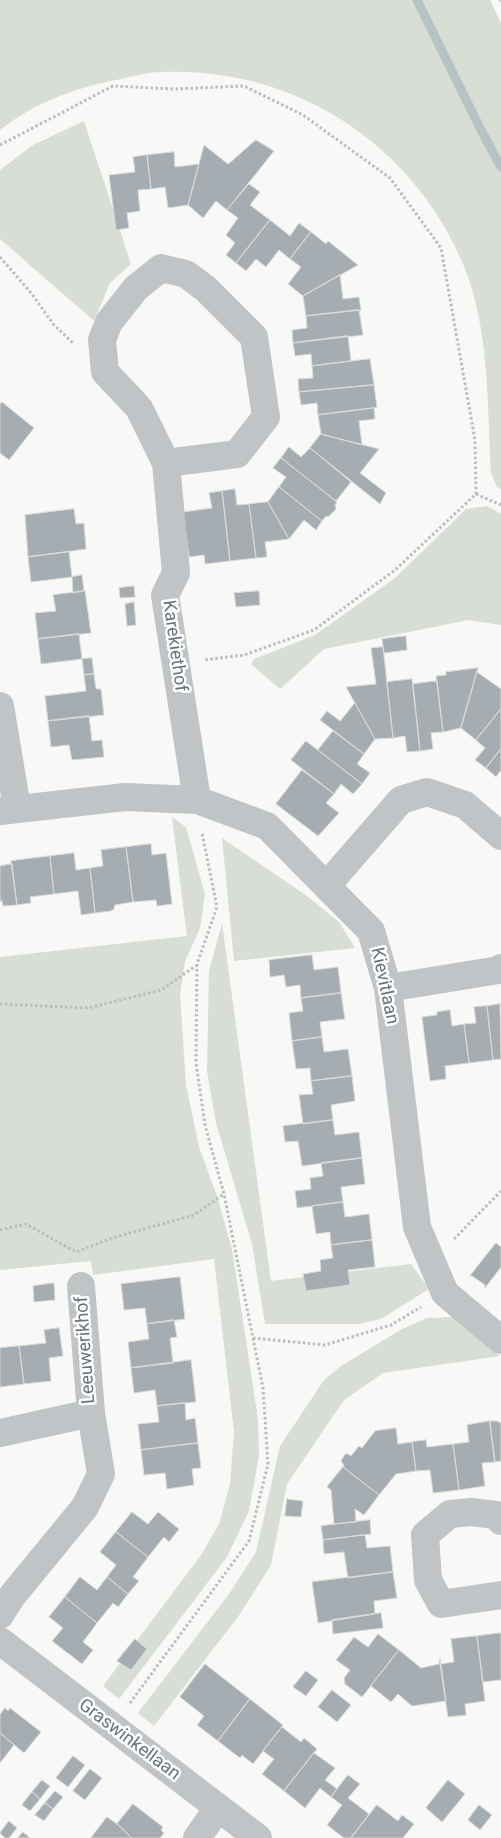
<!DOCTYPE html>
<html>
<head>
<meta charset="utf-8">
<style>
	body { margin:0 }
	canvas { display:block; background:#f8f8f6 }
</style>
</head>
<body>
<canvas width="501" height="1838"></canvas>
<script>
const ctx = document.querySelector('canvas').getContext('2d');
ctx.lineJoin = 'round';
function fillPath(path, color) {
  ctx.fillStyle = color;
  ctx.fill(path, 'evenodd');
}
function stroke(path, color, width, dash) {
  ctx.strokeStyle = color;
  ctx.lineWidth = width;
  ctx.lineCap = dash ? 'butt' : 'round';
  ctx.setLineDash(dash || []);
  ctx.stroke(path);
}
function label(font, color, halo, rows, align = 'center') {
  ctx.font = font + ' Roboto,sans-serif';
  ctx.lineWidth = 5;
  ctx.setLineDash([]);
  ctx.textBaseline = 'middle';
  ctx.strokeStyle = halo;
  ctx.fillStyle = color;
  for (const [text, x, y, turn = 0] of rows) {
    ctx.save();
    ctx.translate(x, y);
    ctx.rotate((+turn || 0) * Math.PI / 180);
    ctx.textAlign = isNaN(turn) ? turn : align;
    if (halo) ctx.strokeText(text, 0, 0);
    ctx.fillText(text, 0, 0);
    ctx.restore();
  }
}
fillPath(new Path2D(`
	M0,0H490L501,23V489L497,487L491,473C487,406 490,328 463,264C419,158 319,83 203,73C186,72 167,71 150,73C138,74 127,78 116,80C72,89 36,102 0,130Z
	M84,121L131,264L110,283L94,321L0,239V170L33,145Z
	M487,506L501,514V625L468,620L324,649L280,689L251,664L254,659L315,635L395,578L466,509Z
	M172,817L186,827L205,894L200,928L185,961L180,995L186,1085L199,1147L218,1199L232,1249L258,1419L259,1456L249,1511L227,1557L119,1699L103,1686L201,1555L219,1524L230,1484L234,1432L214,1259L93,1275L91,1261L0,1270V957L187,936Z
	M222,838L307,896L339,922L355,948L234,961Z
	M222,923L271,1281L411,1264L429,1289L381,1319L358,1324H265L252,1244L216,1123L207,1071L209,971Z
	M453,1317L500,1356L383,1373L344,1400L287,1484L271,1565L240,1614L154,1726L138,1713L229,1594L256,1552L280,1446L324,1380L341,1366L402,1329L427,1318Z`), '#d8ddd6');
stroke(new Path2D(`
	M417,0L480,128L501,167`), '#b7c2c5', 9);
const building = new Path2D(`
	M256,140L274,151L227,210L216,201L203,218L188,205L204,145L228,164Z
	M174,152L175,167L199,164L188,205L168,208L165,187L151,189L147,155Z
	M147,155L151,189L138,190L140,211L127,213L129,228L116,230L109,175L135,172L133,157Z
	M249,184L260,192L250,205L270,220L236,263L226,255L235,243L226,235L238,218L227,210Z
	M270,220L290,236L299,223L311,232L290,259L279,250L266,267L256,259L246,271L236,263Z
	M311,232L326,244L328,241L358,265L303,296L288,284L301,267L290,259Z
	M340,275L343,299L359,297L361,310L306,316L303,296Z
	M359,310L363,335L293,343L292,330L307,328L306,316Z
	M348,336L351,361L312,366L311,354L295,356L293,343Z
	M370,359L374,385L299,392L298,379L313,378L312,366Z
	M374,385L377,407L374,408L318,415L317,403L301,405L299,392Z
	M2,402L34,428L9,460L0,453V404Z
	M374,408L375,419L359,421L362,445L321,434L318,415Z
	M321,434L379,449L360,473L386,493L380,504L310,448Z
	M289,447L301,457L310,448L351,482L336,501L281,458Z
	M281,458L337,502L335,505L336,509L329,516L325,517L322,521L279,487L286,477L273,468Z
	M279,487L322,521L316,530L304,520L289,539L268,502Z
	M235,489L237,505L249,504L256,558L230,561L222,491Z
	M222,491L230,561L205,564L204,555L189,557L183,512L212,508L209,493Z
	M268,502L289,539L265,542L267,557L256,558L249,504Z
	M74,509L76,524L84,523L86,549L28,557L25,515Z
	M69,552L72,577L31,582L28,557Z
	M82,575L84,591L73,593L72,577Z
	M134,586L135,597L120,598L119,588Z
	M85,591L91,633L38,639L35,613L56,611L53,595Z
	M259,591L260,605L236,607L234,593Z
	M134,602L136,625L127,626L125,604Z
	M79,634L82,659L41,664L38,639Z
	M406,636L407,650L384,653L382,639Z
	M383,647L393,738L375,739L346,687L376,684L371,648Z
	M92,658L94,674L84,675L82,659Z
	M478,668L461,728L443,732L436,676L446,675V672Z
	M477,672L501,689V709L476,740L461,728Z
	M94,674L96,689H101L104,715L48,721L45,696L86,691L84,675Z
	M412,679L420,751L407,752L405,736L393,738L387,682Z
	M437,681L443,732L431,733L433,749L420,751L413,684Z
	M355,703L375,739L364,754L320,720L327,711L340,721Z
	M501,709V749L486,768L475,760L485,748L476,740Z
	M89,716L92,741L102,740L104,757L72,760L69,745L51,747L48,721Z
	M333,731L364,754L357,764L370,773L362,784L318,750Z
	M306,741L362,784L353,794L341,784L334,794L291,760Z
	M501,749V770L496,777L486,768Z
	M302,770L334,794L326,803L339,813L318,836L276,804Z
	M151,844L152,855L166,853L172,904L157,906L156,900L133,902L126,847Z
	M126,847L133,902L115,905L114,909L111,911L95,913L90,868L103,866L101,850Z
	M74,853L76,870L90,868L95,913L81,915L78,891L54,894L50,856Z
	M50,856L54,894L30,897L31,903L17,905L11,861Z
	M12,864L17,905L3,906L2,901H0V866Z
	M312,955L314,970L338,967L341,993L301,998L300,985L286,987L284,975L270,977L269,960Z
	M341,993L345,1019L320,1022L322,1037L292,1041L289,1013L303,1011L301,998Z
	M500,1004L501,1059L493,1060L487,1006Z
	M487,1006L493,1060L469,1063L464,1024L476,1023L474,1007Z
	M450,1010L452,1026L464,1024L469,1063L445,1066L446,1079L430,1081L422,1017L437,1015V1012Z
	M322,1037L324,1052L348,1049L352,1076L311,1081L310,1068L296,1069L292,1041Z
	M352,1076L355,1101L331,1105L333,1120L303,1124L299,1095L313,1094L311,1081Z
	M333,1120L335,1135L359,1132L362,1158L302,1166L298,1141L285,1142L283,1126Z
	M362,1158L365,1184L341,1187L343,1202L297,1208L295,1191L311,1189L310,1178L323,1176L321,1163Z
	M343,1202L345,1217L369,1214L372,1240L331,1245L330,1232L316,1234L312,1206Z
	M372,1240L375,1267L348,1270L350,1285L306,1291L303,1274L321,1271L320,1260L333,1258L331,1245Z
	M496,1243L501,1247V1267L485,1288V1285L472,1276H470Z
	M180,1277L185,1319L147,1324L145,1308L124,1310L121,1284Z
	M54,1283L55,1300L34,1302L33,1286Z
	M174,1320L177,1337L170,1338L173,1363L131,1368L128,1342L149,1339L147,1324Z
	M59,1328L63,1356L49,1358L51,1381L24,1384L19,1346L46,1343L44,1330Z
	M19,1346L24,1384L0,1387V1348Z
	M191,1360L196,1402L157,1406L155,1390L134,1393L131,1368Z
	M185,1403L186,1420L195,1418L198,1443L141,1450L138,1424L159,1422L157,1406Z
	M490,1421H497L501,1423V1461L495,1462Z
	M490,1421L495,1462L482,1463L485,1486L459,1490L453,1444L469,1442L467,1425Z
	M396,1428L398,1444L412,1442L416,1471L396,1474L379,1495L343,1467L344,1465L341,1461L345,1454H348L351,1456L359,1446L362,1448L375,1431Z
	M426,1440L427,1447L453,1444L459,1490L433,1493L430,1470L416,1471L412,1442Z
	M198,1443L201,1468L192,1469L194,1485L167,1489L165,1473L144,1475L141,1450Z
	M343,1467L379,1495L364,1515L355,1509L356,1522L334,1524L331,1490L327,1487Z
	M287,1499L303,1501L301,1517L285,1516Z
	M132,1512L148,1524L158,1512L179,1529L169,1542L164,1537L148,1557L116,1532Z
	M370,1520L371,1534L323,1540L321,1526Z
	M116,1532L148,1557L133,1577L139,1581L128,1594L107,1577L116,1565L100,1552Z
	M365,1535L367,1548L390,1546L393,1572L348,1578L344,1552L324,1554L323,1540Z
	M393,1572L397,1598L374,1601L375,1614L318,1623L312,1582Z
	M80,1577L97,1590L107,1577L128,1594L118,1607L113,1603L97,1623L65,1597Z
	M65,1597L97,1623L83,1642L93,1650L82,1664L52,1641L63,1628L49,1617Z
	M381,1613L383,1628L333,1634L332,1620Z
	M501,1633V1680L483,1682L477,1636Z
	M378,1634L399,1650L362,1697L345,1684L344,1678L350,1670L336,1660L354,1637L368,1647Z
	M477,1636L485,1701L465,1704L466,1715L448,1717L440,1664L454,1662L451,1639Z
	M135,1639L147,1649L131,1670L117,1661Z
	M399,1650L421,1668L439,1664L440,1658L446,1701L412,1706L398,1694L391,1702L371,1686Z
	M205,1664L250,1699L218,1741L197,1725L204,1716L180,1697Z
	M306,1671L318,1680L306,1696L293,1687Z
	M332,1690L351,1705L337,1722L318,1707Z
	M250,1699L283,1725L253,1764L242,1755L240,1758L218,1741Z
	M5,1708L8,1711L10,1708L41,1732L24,1753L0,1733V1715Z
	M282,1727L301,1742L304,1738L317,1749L284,1791L262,1774L274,1759L263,1751Z
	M0,1733L14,1745L0,1763Z
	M314,1753L335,1768L325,1780L337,1789L331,1797L320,1788L305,1808L284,1791Z
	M73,1756L85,1765L68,1787L56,1778Z
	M90,1769L102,1778L85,1800L73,1791Z
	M348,1775L360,1784L348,1798L369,1814L351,1838H344L327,1825L342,1805L331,1797Z
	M42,1780L50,1786L40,1799L32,1792Z
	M448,1780L465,1794L442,1822L426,1808Z
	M55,1791L63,1797L53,1809L45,1803Z
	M32,1792L40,1799L30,1811L22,1805Z
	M45,1803L53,1809L44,1821L35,1815Z
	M133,1804L163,1827L161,1830L164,1833L160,1838H132L117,1824Z
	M377,1805L398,1821L402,1815L414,1824L403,1838H351Z
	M479,1805L492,1815L480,1830L468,1820Z
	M107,1817L117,1824L132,1838H91Z
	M9,1821L17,1828L9,1838H5L0,1833Z
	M23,1832L30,1838H18Z`);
fillPath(building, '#a6adb2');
stroke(building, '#dadad8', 1);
stroke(new Path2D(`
	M500,0L501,1
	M0,145L113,86L173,89L244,86L303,115L390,178L441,248L475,440L476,494L395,570L314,630L244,655L204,660
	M0,257L32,294L54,325L73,343
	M476,494L501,505
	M0,1004L88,1008L161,990L197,965
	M0,1230L26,1224L76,1252L112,1238L194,1215L224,1194
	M454,1239L501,1191
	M253,1338L325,1345L391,1325L421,1307
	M130,1703L249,1541L268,1464L263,1388L224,1194L205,1125L196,1063L197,964L217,907L202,833`), '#babdbf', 3, [2.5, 2.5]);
stroke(new Path2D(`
	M166,463L237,454L266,417L254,337L206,289L186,274L161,268L136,288L109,322L102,340L105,372L139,408L166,463L176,573L165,595L197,800
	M0,706L17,808
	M0,811L125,797L197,800L267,826L371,931L388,988L417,1227L445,1293L501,1340
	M327,885L401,800L427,792L465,805L501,836
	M388,988L499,970L501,968
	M0,1433L91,1413
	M501,1521L496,1515L471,1512L450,1514L425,1535L428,1580L441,1604L501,1595
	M0,1615L12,1596L85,1507L101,1474L91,1413L81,1286
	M0,1641L258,1838
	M197,1838L218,1808`), '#c0c4c7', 28);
label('18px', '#66747e', '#fff', [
	["Karekiethof",174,646,82],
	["Kievitlaan",384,986,78],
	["Leeuwerikhof",86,1350,-94],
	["Graswinkellaan",129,1740,37]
]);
</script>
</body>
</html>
